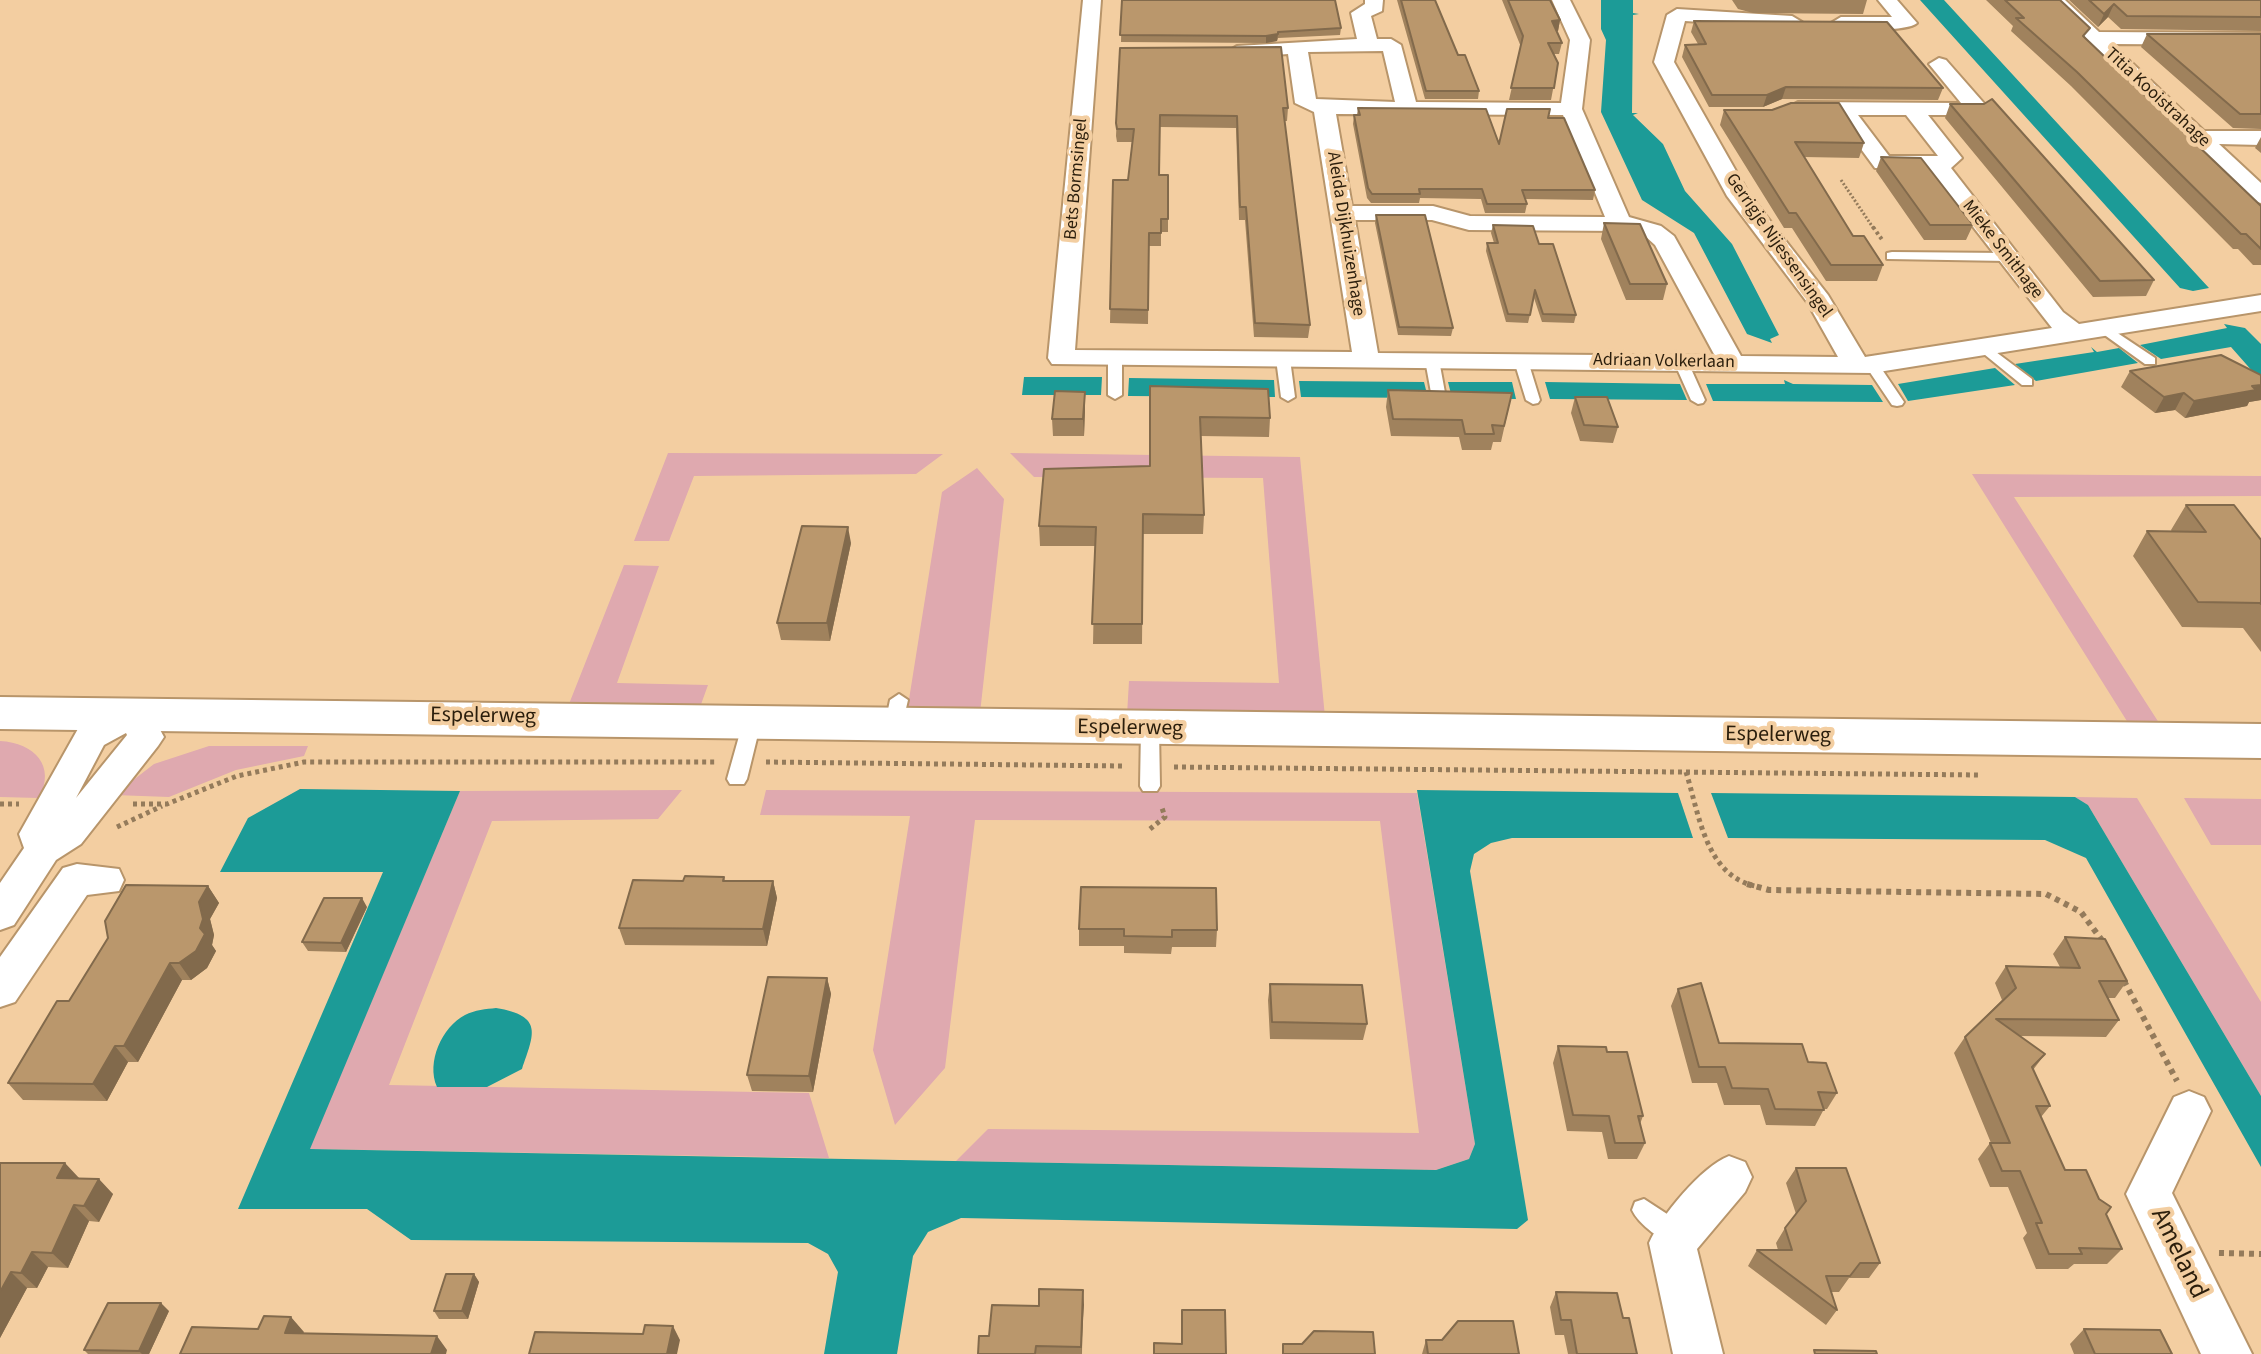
<!DOCTYPE html>
<html>
<head>
<meta charset="utf-8">
<style>
	body { margin:0 }
	canvas { display:block; background:#f3cea1 }
</style>
</head>
<body>
<canvas width="2261" height="1354"></canvas>
<script>
const ctx = document.querySelector('canvas').getContext('2d');
ctx.lineJoin = 'round';
function fillPath(path, color) {
  ctx.fillStyle = color;
  ctx.fill(path, 'evenodd');
}
function stroke(path, color, width, dash) {
  ctx.strokeStyle = color;
  ctx.lineWidth = width;
  ctx.lineCap = dash ? 'butt' : 'round';
  ctx.setLineDash(dash || []);
  ctx.stroke(path);
}
function label(font, color, halo, rows, align = 'center') {
  ctx.font = font + ' "Source Sans 3",sans-serif';
  ctx.lineWidth = 8;
  ctx.setLineDash([]);
  ctx.textBaseline = 'middle';
  ctx.strokeStyle = halo;
  ctx.fillStyle = color;
  for (const [text, x, y, turn = 0] of rows) {
    ctx.save();
    ctx.translate(x, y);
    ctx.rotate((+turn || 0) * Math.PI / 180);
    ctx.textAlign = isNaN(turn) ? turn : align;
    if (halo) ctx.strokeText(text, 0, 0);
    ctx.fillText(text, 0, 0);
    ctx.restore();
  }
}
fillPath(new Path2D(`
	M668,453L943,454L916,474L694,476L669,541H634Z
	M1010,453L1300,457L1325,717L1127,715L1129,681L1279,683L1263,478L1034,477Z
	M977,468L1004,499L980,713L907,712L942,492Z
	M1972,474L2261,476V496L2014,497L2161,726H2130Z
	M624,565L659,566L617,683L708,685L699,710L567,709Z
	M0,741C35,743 56,766 39,798L0,797Z
	M209,746H308L304,756L236,770L169,797L114,795L154,764Z
	M682,790L658,819L492,821L389,1085L809,1093L829,1158L309,1149L460,791Z
	M766,790L1417,793L1475,1144L1469,1159L1436,1170L956,1161L988,1129L1419,1133L1380,821L975,820L945,1068L895,1125L873,1050L910,816L760,815Z
	M2075,797L2137,798L2261,1002V1096L2088,805Z
	M2184,798L2261,799V845H2211Z`), '#dfa9af');
fillPath(new Path2D(`
	M1601,0H1633V13L1639,14L1633,15L1632,113H1638L1633,115L1663,144L1685,191L1732,244L1779,335L1770,339L1772,343L1747,334L1694,233L1642,200L1601,112L1606,40L1601,29Z
	M1920,0H1944L2209,288L2193,291L2180,288Z
	M2224,324L2245,328L2261,344V381L2231,347L2161,359L2140,345L2227,328Z
	M2091,347L2097,352L2119,348L2138,363L2036,381L2015,364L2094,352Z
	M1995,368L2015,385L1908,401L1898,384Z
	M1024,377H1102L1101,395H1022Z
	M1129,378L1274,380L1275,397L1128,396Z
	M1784,380L1793,384L1872,385L1883,402L1713,401L1706,384H1785Z
	M1299,381L1424,382L1428,398L1301,397Z
	M1448,382H1512L1516,399L1452,398Z
	M1545,382L1680,384L1687,400L1550,399Z
	M300,789L460,791L310,1149L1436,1170L1469,1159L1475,1144L1417,790L1678,793L1693,838H1512L1491,843L1474,854L1470,871L1528,1220L1517,1229L961,1218L928,1232L913,1256L897,1354H824L838,1272L828,1254L808,1243L411,1240L367,1209H238L383,872H220L248,818Z
	M1711,793L2075,797L2088,805L2261,1096V1167L2086,858L2045,840L1728,838Z
	M496,1008C544,1016 534,1034 522,1069L487,1087H437C426,1062 442,1027 465,1015C475,1010 486,1009 496,1008Z`), '#1c9b97');
const service = new Path2D(`
	M1892,252L2007,253L2014,257L2007,261L1887,259V253Z
	M2104,324L2155,358V364H2145L2099,331V325Z
	M1984,343L2032,379V385H2022L1979,350L1977,347Z
	M1115,354L1122,358V395L1115,399L1108,395V358Z
	M1283,355L1290,359L1295,397L1288,401L1281,397L1276,359Z
	M1432,356L1439,360L1446,398L1439,402L1432,398L1425,360Z
	M1521,357L1528,361L1540,400L1538,403L1533,404L1526,400L1514,361Z
	M1681,358L1688,362L1705,400L1703,403L1698,404L1691,400L1674,362Z
	M1872,361L1877,362L1904,402L1902,405L1897,406L1892,405L1865,365Z
	M899,694L908,700L900,734H886L884,729L890,700Z
	M752,715L761,722L747,779L744,784H730L727,779L743,722Z
	M1150,722L1157,724L1159,729L1160,786L1157,791H1143L1140,786L1141,729L1143,724Z
	M1644,1199L1687,1227L1690,1235L1687,1243L1678,1247C1662,1241 1639,1225 1632,1210L1635,1202Z`);
const minor = new Path2D(`
	M1083,0H1101L1075,350L1352,352L1314,112L1295,103L1288,54L1237,58L1227,52L1237,46L1357,39L1351,13L1365,4V0H1383L1382,11L1371,16L1377,39H1391L1401,45L1416,102L1561,103L1570,40L1552,0H1570L1590,40L1582,109L1629,217L1661,226L1674,236L1741,356L1838,357L1807,302L1727,196L1654,62L1667,15L1677,9L1792,16L1802,22L1792,28L1685,21L1674,62L1749,194L1828,295L1865,357L2052,328L1928,169L1875,168L1836,115L1798,114L1787,108L1798,102L1961,103L1929,64L1939,58L1946,60L1989,109L1978,115H1928L1962,158L1951,168L2063,312L2079,324L2261,295V311L1872,373L1052,364L1048,358ZM1383,51L1395,102L1316,99L1308,52ZM1336,114L1563,115L1605,217L1470,216L1433,206H1352ZM1858,115H1906L1938,156H1889ZM1355,220H1432L1469,230L1628,231L1645,236L1655,245L1715,356L1378,353Z
	M1878,0H1897L1917,23C1908,32 1840,32 1831,23L1841,17H1892Z
	M2045,0H2065L2099,32L2261,33V45L2112,44L2204,131H2261V145L2219,144L2261,183V203L2253,201Z
	M134,701L146,704L164,737L158,746L81,844L56,860L14,925L0,930V883L24,848L19,834L79,727ZM126,733L127,735L76,798L104,745Z
	M77,864L119,869L124,880L119,891L87,895L15,1002L0,1007V957L63,868Z
	M2189,1091L2204,1097L2211,1111L2172,1193L2252,1354H2201L2126,1194L2174,1097Z
	M1729,1156L1745,1162L1752,1177L1745,1192L1697,1249L1723,1354H1673L1649,1243C1661,1216 1701,1167 1729,1156Z`);
const primary = new Path2D(`
	M0,697L2261,724V758L0,729Z`);
stroke(service, '#b8956a', 4);
stroke(minor, '#b8956a', 4);
stroke(primary, '#b8956a', 4);
stroke(new Path2D(`
	M1841,180L1874,229`), '#947b5b', 3, [2, 2]);
stroke(new Path2D(`
	M1873,227L1883,241`), '#947b5b', 4, [3, 3]);
stroke(new Path2D(`
	M766,762L1124,766
	M1174,767L1980,775
	M1686,772C1699,813 1705,875 1755,886
	M0,804H19
	M133,804H167L237,776L304,762H716
	M117,827L162,806
	M1150,829L1165,817L1161,805`), '#947b5b', 5, [4, 4]);
stroke(new Path2D(`
	M1747,884L1769,890L2046,894L2081,912L2104,943
	M2124,981L2177,1081
	M2219,1253L2261,1254`), '#947b5b', 6, [5, 5]);
fillPath(service, '#fff');
fillPath(minor, '#fff');
fillPath(primary, '#fff');
fillPath(new Path2D(`
	M1122,0L1341,28L1340,35L1278,38L1277,41L1266,43L1121,42Z
	M1397,0H1435L1458,55L1479,91L1478,99H1425Z
	M1502,0H1550L1560,20L1558,31H1556L1562,43L1559,54H1554L1558,63L1551,100H1509L1521,47Z
	M1732,0H1867L1863,14L1753,13L1738,9Z
	M1986,0H2060L2086,38L2261,206V265H2253L2238,249H2233L2071,86L2011,31L2013,26Z
	M2069,0H2261V31L2121,29L2108,17L2098,27Z
	M1694,21L1943,88L1938,100L1782,99L1763,107H1709L1682,57L1685,45L1698,44L1691,32Z
	M2147,34H2261V129L2233,128L2141,47Z
	M1120,48L1288,108L1287,121H1284L1310,325L1308,338L1254,337L1245,220H1239L1236,128L1160,127L1159,175H1168V232H1161V246H1149L1148,324L1110,323L1113,180H1128L1132,142H1117L1116,136Z
	M1950,104L2154,280L2146,296L2093,297L1945,118Z
	M1358,108L1499,144L1548,118L1595,190L1593,200L1525,199L1527,204L1525,213H1485L1481,199L1420,198L1419,203H1371L1367,198L1353,124L1354,115H1357Z
	M1724,110L1864,143L1859,158L1804,157L1853,236L1883,265L1877,281H1826L1792,228H1784L1720,125Z
	M2261,137V153L2255,148Z
	M1881,157L1973,225L1966,240H1924L1876,171Z
	M1376,215L1453,328L1451,336L1398,335L1375,223Z
	M1604,223L1667,284L1663,300H1626L1601,239Z
	M1493,225L1539,244L1576,315L1574,323L1542,322L1534,298L1528,323L1506,322L1486,251L1487,243H1494L1491,233Z
	M2130,371L2261,375V400L2249,402L2247,406L2185,418L2175,410L2155,413L2121,387Z
	M1150,386L1270,418L1269,437L1200,436L1204,515L1203,534H1143L1142,644H1093L1095,546H1040L1039,526L1150,466Z
	M1388,390L1512,393L1501,442H1493L1491,450H1462L1459,437L1391,436L1386,407Z
	M1575,397L1618,427L1613,443L1580,441L1571,413Z
	M1085,408L1084,436H1053L1052,419Z
	M2186,505L2261,540V652L2243,628L2182,627L2133,556L2147,531L2172,532L2171,530Z
	M851,543L830,641L781,640L777,623Z
	M724,877L725,881H773L777,898L767,946L625,945L619,928L683,881Z
	M208,886L219,903L210,919L214,935L212,945L216,951L207,968L191,980H182L138,1062H128L107,1101L23,1100L8,1083Z
	M367,907L346,952L308,951L302,942Z
	M1079,929L1217,930L1216,947H1172L1171,954L1124,953V946H1079Z
	M2065,937L2127,981L2115,998H2108L2119,1020L2106,1037L2020,1036L2045,1054L2033,1070L2050,1106L2041,1117L2065,1170L2106,1214L2122,1249L2107,1264H2074L2068,1269H2036L2023,1238L2027,1233L2008,1187H1990L1978,1159L1990,1143H1991L1954,1053L1965,1037L2002,1000L1995,983L2006,966L2060,967L2053,954Z
	M827,978L831,994L813,1092L752,1091L747,1075Z
	M1270,984L1367,1024L1363,1040L1270,1039L1268,1000Z
	M1678,989L1719,1043L1808,1062L1837,1093L1827,1109H1824L1815,1126L1766,1125L1760,1105H1724L1717,1083H1692L1671,1006Z
	M1558,1046L1607,1052L1643,1116L1640,1124L1645,1143L1637,1159H1608L1602,1132L1567,1131L1553,1063Z
	M0,1163L79,1178L113,1194L99,1222L89,1221L68,1268L48,1267L37,1288H27L0,1338Z
	M1796,1168L1880,1263L1869,1278H1849L1839,1292H1831L1837,1310L1826,1325L1748,1266L1757,1250H1778L1776,1243L1785,1228L1796,1214L1786,1183Z
	M474,1274L479,1282L468,1319H439L434,1311Z
	M1083,1290L1082,1354H978L989,1336L1039,1306Z
	M1556,1292L1623,1318L1637,1354H1568L1564,1335H1555L1550,1307Z
	M169,1311L149,1354H88L84,1350Z
	M2084,1329L2172,1354H2074L2070,1344Z
	M1426,1340L1519,1354H1422Z`), '#a0825d');
fillPath(new Path2D(`
	M2114,4L2108,17L2098,27L2104,14Z
	M1560,20L1558,31L1550,32L1552,21Z
	M1278,34L1277,41L1266,43V36Z
	M1786,87L1782,99L1763,107L1767,95Z
	M2261,385V400L2249,402L2247,406L2185,418L2194,401Z
	M1085,392V408L1084,436L1083,419Z
	M2184,393L2175,410L2155,413L2164,397Z
	M848,527L851,543L830,641L827,623Z
	M773,881L777,898L767,946L763,929Z
	M208,886L219,903L210,919L214,935L212,945L216,951L207,968L191,980L179,963L200,928L199,902Z
	M362,898L367,907L346,952L341,943Z
	M170,963L182,980L138,1062L124,1046Z
	M827,978L831,994L813,1092L809,1076Z
	M115,1046L128,1062L107,1101L93,1084Z
	M65,1163L80,1179L57,1178Z
	M99,1179L113,1194L99,1222L84,1206Z
	M74,1205L89,1221L68,1268L52,1253Z
	M32,1252L48,1267L37,1288L21,1273Z
	M11,1272L27,1288L0,1338V1292Z
	M474,1274L479,1282L468,1319L462,1311Z
	M1083,1290L1084,1305L1081,1354V1347Z
	M161,1303L169,1311L149,1354H142L139,1351Z
	M291,1317L304,1332L298,1348L285,1333Z
	M673,1326L680,1340L677,1354H667Z
	M437,1336L447,1350L446,1354H431Z`), '#826a4c');
const building = new Path2D(`
	M1122,0H1335L1341,28L1278,32V34L1266,36L1120,35Z
	M1401,0H1435L1458,55H1465L1479,91H1426Z
	M1508,0H1550L1560,20L1552,21L1562,43H1548L1558,63L1554,88H1511L1523,36Z
	M2005,0H2060L2090,28L2083,36L2261,206V249L2246,234H2241L2077,72L2016,18H2024Z
	M2089,0H2261V17L2127,16L2114,4L2104,14Z
	M1694,21L1887,22L1943,88L1786,87L1767,95H1712L1685,45L1706,44Z
	M2147,34H2261V114H2240Z
	M1281,47L1288,108H1283L1310,325L1255,323L1246,207H1240L1237,116L1160,115L1159,175H1168V219H1161V233H1149L1148,310L1110,309L1113,180H1128L1134,129H1117L1116,123L1120,48Z
	M1992,99L2154,280L2100,281L1950,104H1984Z
	M1791,103H1839L1864,143L1795,142L1853,236H1864L1883,265H1831L1796,213H1789L1724,110H1772Z
	M1358,108L1486,109L1499,144L1507,109H1550L1548,118H1564L1595,190H1522L1527,204H1487L1482,189H1419L1420,194H1372L1368,188L1354,115H1360Z
	M1881,157L1921,158L1973,225H1930Z
	M1376,215H1425L1453,328L1399,327Z
	M1604,223L1640,224L1667,284H1630Z
	M1493,225L1533,226L1539,244H1553L1576,315L1543,314L1535,290L1530,315L1508,314L1487,243H1498Z
	M2221,355L2261,375V385L2252,386L2256,390L2194,401L2184,393L2164,397L2130,371Z
	M1150,386L1268,389L1270,418L1200,417L1204,515L1143,514L1142,624H1092L1096,527L1039,526L1044,469L1150,466Z
	M1388,390L1512,393L1504,426L1492,425L1494,434H1465L1462,420L1393,419Z
	M1055,391L1085,392L1083,419H1052Z
	M1575,397H1607L1618,427L1584,425Z
	M2186,505H2234L2261,540V604L2260,603L2198,602L2147,531L2206,532Z
	M802,526L848,527L827,623H777Z
	M685,876L724,877L723,881H773L763,929L619,928L633,880L683,881Z
	M126,885L208,886L199,902L203,919L200,928L205,934L196,951L179,963H170L124,1046H115L93,1084L8,1083L57,1001H69L108,938L105,921Z
	M1081,887L1216,888L1217,930H1172V937L1124,936V929H1079Z
	M324,898H362L341,943L302,942Z
	M2065,937L2105,939L2127,981H2099L2119,1020L1996,1019L2045,1054L2032,1067L2050,1106H2036L2065,1170H2086L2099,1199L2111,1207L2106,1214L2122,1249L2079,1248L2082,1254H2049L2036,1223H2042L2020,1171H2002L1990,1143H2010L1965,1037L2016,988L2006,966L2080,968Z
	M768,977L827,978L809,1076L747,1075Z
	M1701,983L1719,1043L1802,1044L1808,1062L1826,1063L1837,1093L1818,1092L1824,1110L1775,1109L1768,1089L1732,1088L1725,1067H1699L1678,989Z
	M1270,984L1362,985L1367,1024L1272,1022Z
	M1558,1046L1606,1047L1607,1052H1627L1643,1116H1638L1645,1143H1615L1609,1116L1573,1115Z
	M0,1163H65L57,1178L99,1179L84,1206L74,1205L52,1253L32,1252L21,1273L11,1272L0,1292Z
	M1796,1168H1846L1880,1263H1860L1850,1276H1826L1837,1310L1757,1250H1792L1785,1228L1806,1201Z
	M446,1274H474L462,1311H434Z
	M1039,1289L1083,1290L1081,1347L1036,1346L1035,1354H978L979,1336H989L992,1305L1039,1306Z
	M1556,1292L1617,1293L1623,1318H1629L1637,1354H1577L1571,1320H1561Z
	M108,1303H161L139,1351L84,1350Z
	M1182,1310H1225L1226,1354H1154V1343L1182,1344Z
	M264,1316L291,1317L285,1333L437,1336L431,1354H180L192,1327L258,1329Z
	M1458,1321H1513L1519,1354H1428L1426,1340H1442Z
	M645,1325L673,1326L667,1354H529L535,1332L643,1334Z
	M2084,1329L2160,1330L2172,1354H2095Z
	M1314,1331L1373,1332L1375,1354H1283V1344H1302Z
	M1814,1350L1876,1351L1877,1354H1815Z`);
fillPath(building, '#ba976c');
stroke(building, '#826a4c', 2);
label('18px', '#2b1e0c', '#f3cea1', [
	["Titia Kooistrahage",2157,98,43],
	["Bets Bormsingel",1077,179,-85],
	["Aleida Dijkhuizenhage",1345,234,81],
	["Gerrigje Nijessensingel",1778,246,55],
	["Mieke Smithage",2002,250,52],
	["Adriaan Volkerlaan",1664,362,1]
]);
label('22px', '#2b1e0c', '#f3cea1', [
	["Espelerweg",483,717,1],
	["Espelerweg",1130,729,1],
	["Espelerweg",1778,736,1]
]);
label('26px', '#2b1e0c', '#f3cea1', [
	["Ameland",2178,1254,64]
]);
</script>
</body>
</html>
